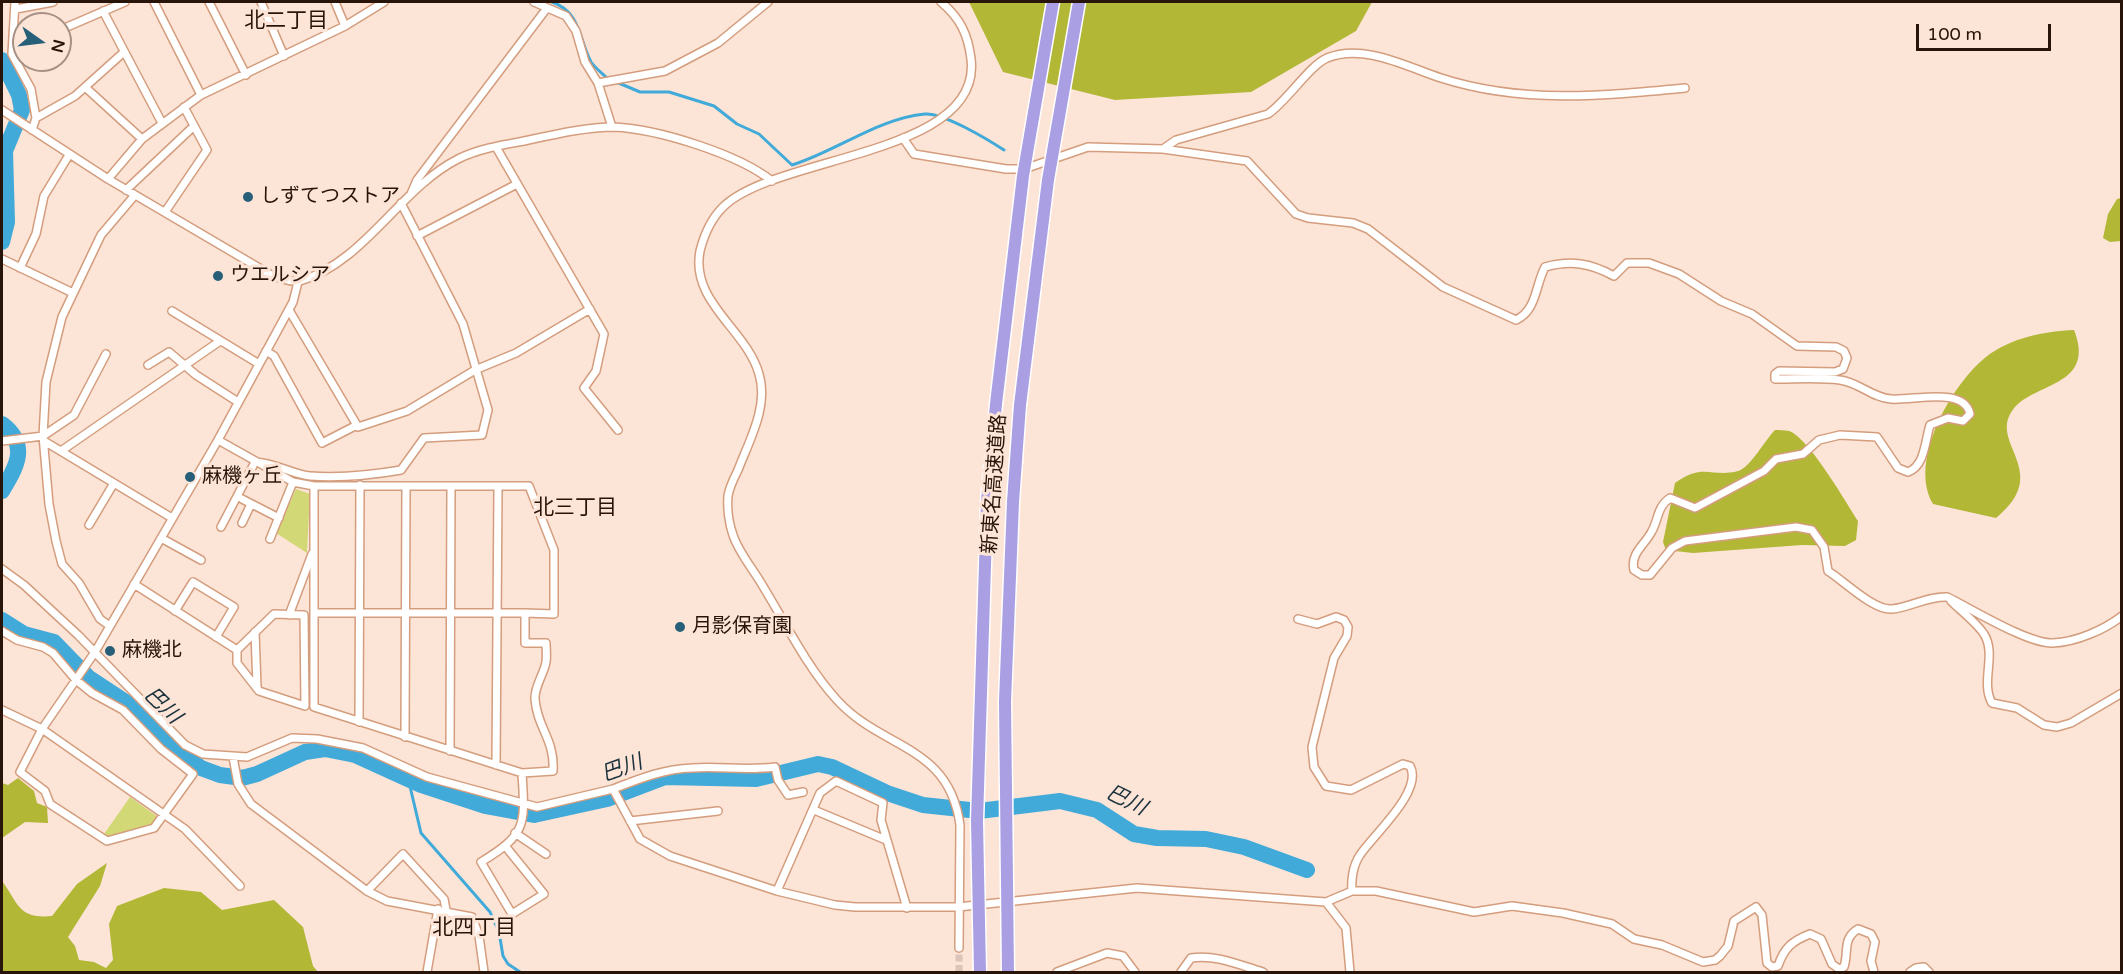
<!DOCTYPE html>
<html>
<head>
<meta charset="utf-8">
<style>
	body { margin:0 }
	#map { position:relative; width:2123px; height:974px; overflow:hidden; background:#fce4d7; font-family:"Varela Round",sans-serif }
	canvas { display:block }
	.frame { position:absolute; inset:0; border:3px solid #281408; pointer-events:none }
	.north { position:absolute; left:12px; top:12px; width:60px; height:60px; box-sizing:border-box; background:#fce4d7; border:2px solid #a79184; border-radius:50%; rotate:104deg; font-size:16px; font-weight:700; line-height:24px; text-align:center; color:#281408 }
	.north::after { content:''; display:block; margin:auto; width:21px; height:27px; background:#275f79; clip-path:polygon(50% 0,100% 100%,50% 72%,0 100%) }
	.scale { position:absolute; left:1916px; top:24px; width:135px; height:27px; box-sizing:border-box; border:3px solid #281408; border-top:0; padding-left:8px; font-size:18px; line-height:21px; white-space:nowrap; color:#281408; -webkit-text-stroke:4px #fce4d7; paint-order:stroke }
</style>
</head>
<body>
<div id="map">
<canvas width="2123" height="974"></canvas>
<div class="frame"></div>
<div class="north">N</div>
<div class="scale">100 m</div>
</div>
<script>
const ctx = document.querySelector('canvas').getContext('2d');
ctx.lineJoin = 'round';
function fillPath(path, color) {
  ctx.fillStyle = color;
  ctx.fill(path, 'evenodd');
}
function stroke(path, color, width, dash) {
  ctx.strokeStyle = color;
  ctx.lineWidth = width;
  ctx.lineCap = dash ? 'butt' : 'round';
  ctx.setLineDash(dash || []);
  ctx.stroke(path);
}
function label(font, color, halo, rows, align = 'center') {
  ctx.font = font + ' "Varela Round","Noto Sans JP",sans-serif';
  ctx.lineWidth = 6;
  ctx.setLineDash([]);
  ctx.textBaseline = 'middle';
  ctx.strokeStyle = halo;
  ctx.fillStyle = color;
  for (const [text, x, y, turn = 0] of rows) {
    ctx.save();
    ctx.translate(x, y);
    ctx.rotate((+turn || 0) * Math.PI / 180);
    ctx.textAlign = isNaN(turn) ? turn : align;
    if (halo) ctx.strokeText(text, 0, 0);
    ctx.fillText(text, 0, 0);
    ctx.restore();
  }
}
fillPath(new Path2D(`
	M296,489L310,494L307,553L276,533Z
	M130,797L158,817L153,824L108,837L104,834Z`), '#d3d876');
fillPath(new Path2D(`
	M969,2H1372L1356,31L1251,92L1115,100L1003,72Z
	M2121,198V241L2110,242L2103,238L2108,214L2117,199Z
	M2074,330C2097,388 2031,382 2012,411C1989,444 2053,472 1996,518L1933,504C1908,461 1951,385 1986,357C2010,338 2045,331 2074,330Z
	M1775,430C1779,430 1785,430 1789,431C1808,437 1846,502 1858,521L1856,540L1845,546L1802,545L1693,553L1666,550L1663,542L1675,483C1703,462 1712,478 1738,471C1750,468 1765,440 1775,430Z
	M18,778L34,791L37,803L47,807L48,823L25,822L2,838V783L8,785Z
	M107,863L100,886L68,937L75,946L79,960L94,962L106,968L113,960L109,924L117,906L164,888L201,892L222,910L274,900L303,927L313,966L318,972H2V881C19,904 18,919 52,916L77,884Z`), '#b2b736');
stroke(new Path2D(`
	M552,2C581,12 579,40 591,62C595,68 603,74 608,79
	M614,81L640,92H669L714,106L737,124L759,134L792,165C835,152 879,118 925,114C944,113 987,139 1004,150
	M408,778L421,833L490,912L499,932L503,956L508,964L520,972`), '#41aad9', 3);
stroke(new Path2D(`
	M2,60L19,95L22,110L5,151L7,222L2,242
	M2,424C30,445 16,468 2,491
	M2,620L24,634L54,642L89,678L133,707L167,742L201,768L220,775L242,778L257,774L305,752L325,749L355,755L421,785L485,806L534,815L607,799L665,777L756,779L818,764L832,767L887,793L923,805L979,811L1060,801L1097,810L1134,834L1157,838L1206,839L1244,847L1307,870`), '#41aad9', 16);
stroke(new Path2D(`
	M959,972V948`), '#dcc5b8', 7, [7, 3.5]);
const minor = new Path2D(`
	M15,2L12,54L31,89L36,118L32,130
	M154,2L201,95
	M209,2L246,75
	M261,2L284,56
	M335,2L345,26
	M534,2L566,16L576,31L585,62L598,83L612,127
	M941,2C960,18 968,34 971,59C983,156 775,155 723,207C711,219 704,235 700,251C690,302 747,330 759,374C769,406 749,441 738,470C734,478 729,488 728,496C727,508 729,524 733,535C738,551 752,568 761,583C785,622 806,666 837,700C882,750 949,744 960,825L959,948
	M16,9L53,2
	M103,11L162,123
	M60,30L125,2
	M13,49L24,45
	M598,83L665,71L718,43L768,2
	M85,87L142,139
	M2,110L108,179L273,276C281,278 292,283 300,281C365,262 399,189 458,159C478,149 502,145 524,141C552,135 585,127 614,127C658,129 738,154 772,181
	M36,118L75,96L124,52
	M903,138L914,154L1006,169H1024L1088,147L1163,149L1247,161L1296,214L1308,218L1353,223L1368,229L1443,287L1516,320C1537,310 1535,286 1545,267C1571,260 1590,263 1614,276L1627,263H1649L1679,274L1721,301L1752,314L1797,346L1836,347L1844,351L1847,358L1843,369L1835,372L1779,371L1775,374V379C1796,379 1819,377 1840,380C1858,382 1873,398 1891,399C1913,401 1964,386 1970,414L1963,421L1948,418L1930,425C1925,441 1925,466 1908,472L1898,468L1877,437L1840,435L1819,440L1803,454L1776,459L1764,471L1695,508L1670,498C1657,507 1659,518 1652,531C1645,545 1630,553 1634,570L1642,575H1650L1672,548L1685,541L1796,527L1812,530L1824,547L1828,571C1844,581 1874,611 1892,609C1911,607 1928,596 1947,597C1972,609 2028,644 2053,643C2076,642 2104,630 2122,616
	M496,147L604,334L596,371L584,388L618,430
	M1163,149L1176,140L1268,114C1288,100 1309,66 1327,58C1364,43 1407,67 1441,78C1521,104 1603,96 1685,88
	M108,179L142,139L201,95L345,26L384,2
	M126,190L194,126
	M411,194L417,180L547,8
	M165,212L207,150L184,107
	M417,236L517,184
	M2,259L73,293
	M20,268L36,234L44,196L69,155
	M289,310L358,427L407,411L475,370L516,353L590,309
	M172,311L259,364
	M266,351L274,356L322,443L357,425
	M148,365L169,352L196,375L238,402
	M218,440L293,482L314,486
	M2,441L43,436L74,415L106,354
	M44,441L172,518
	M61,451L220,341
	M314,486H529L554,550V614L525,613V643H546C546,649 547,656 546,662C544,674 534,687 535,699C537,728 555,739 553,771L522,773L314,707Z
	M242,499L279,518
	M242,523L251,504
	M89,525L114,483
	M221,527L255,462C276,463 294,475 310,476C339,478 372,475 401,470L424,438L482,435L488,410L463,324L401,203
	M161,538L201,560
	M270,539L293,482
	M2,569L24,585L78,635L185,745L203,754L247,757L292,738L317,739L363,748L427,777L537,807L613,789L640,839L670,856L777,891L835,905L855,907H958L1137,888L1326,902L1352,891H1376L1474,912L1512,906L1563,913L1612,924L1634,939L1662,945L1703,962L1715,960L1720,956L1728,946L1734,921L1756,907L1762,915L1767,963L1772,967L1778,966C1784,948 1792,941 1810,934L1821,939L1832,964L1839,969L1844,967C1849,951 1842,939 1858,929L1871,934L1875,942L1871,961L1874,972
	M134,584L237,650
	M1951,601C1961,611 1976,622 1984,634C1997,655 1980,682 1992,703L2017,708L2044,725L2057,727L2071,723L2122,693
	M175,611L193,582L234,607L216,637
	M314,613H525
	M274,614L304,615L305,706L259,691L237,663V650Z
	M289,615L312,554
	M1298,619L1317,624L1336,617L1344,620L1348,627L1347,636L1334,658L1312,747L1314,767L1326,786L1351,790L1403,764L1410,766C1424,791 1372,836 1360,855C1353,865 1351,880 1352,891
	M110,626L100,619L79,583L62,564L56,541L49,504L43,436L46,382L62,317L101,235L135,195
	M2,631L17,640L43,647L53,653L76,680L92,693L123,710L161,749L193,774L154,828L107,841L50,804L45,791L20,772L42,729L95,652L218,440L293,302L298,282
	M255,632L257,687
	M2,710L42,729L185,829L240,886
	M359,722L360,485
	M405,737L406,486
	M450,751L451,486
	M233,757L238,784L251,804L367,891L387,901L472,917L479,936L484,972
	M496,765L498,486
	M613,789C639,779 663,769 692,768C722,766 744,771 775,767L778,780L788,795L803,792
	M814,810L886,840
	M630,821L718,811
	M515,833L546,854
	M506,847L544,894L512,914L481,862C528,834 525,823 522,773
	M367,891L403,854L444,899L446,910
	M777,891L820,793L836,781L883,803L881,820L907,908
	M1326,902L1346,928L1350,972
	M427,972L438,909
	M1057,972L1107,953L1123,956L1135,972
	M1181,972L1191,958C1216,954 1239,965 1263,972
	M1910,972L1916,968L1924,967L1929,972`);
const motorway = new Path2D(`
	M987,501L996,404
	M1013,502L1020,405`);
stroke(minor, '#d49d7d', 10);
stroke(motorway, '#fff', 15);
stroke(minor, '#fff', 7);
stroke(motorway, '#ab9fe4', 12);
const motorwayBridge = new Path2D(`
	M996,404L1023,176L1053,2
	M1020,405L1048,180L1079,2
	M980,972L977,821L987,501
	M1008,972L1005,701L1013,502`);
stroke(motorwayBridge, '#fff', 15, []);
stroke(motorwayBridge, '#ab9fe4', 12);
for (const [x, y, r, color] of [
	[248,197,6,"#275f79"],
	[218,276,6,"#275f79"],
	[190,477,6,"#275f79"],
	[680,627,6,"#275f79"],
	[110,651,6,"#275f79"]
]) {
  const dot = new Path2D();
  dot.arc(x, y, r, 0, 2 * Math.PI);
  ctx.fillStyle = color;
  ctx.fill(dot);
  stroke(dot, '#fce4d7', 2);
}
label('20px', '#281408', '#fce4d7', [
	["しずてつストア",260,197],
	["ウエルシア",230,276],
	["麻機ヶ丘",202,477],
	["月影保育園",692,627],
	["麻機北",122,651]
], 'left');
label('20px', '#281408', '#fce4d7', [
	["新東名高速道路",995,484,-86]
]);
label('21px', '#281408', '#fce4d7', [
	["北二丁目",286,21],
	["北三丁目",575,508],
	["北四丁目",474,928]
]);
label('italic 21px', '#1b323d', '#fce4d7', [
	["巴川",162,706,44],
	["巴川",622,769,-20],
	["巴川",1126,801,26]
]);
</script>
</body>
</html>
